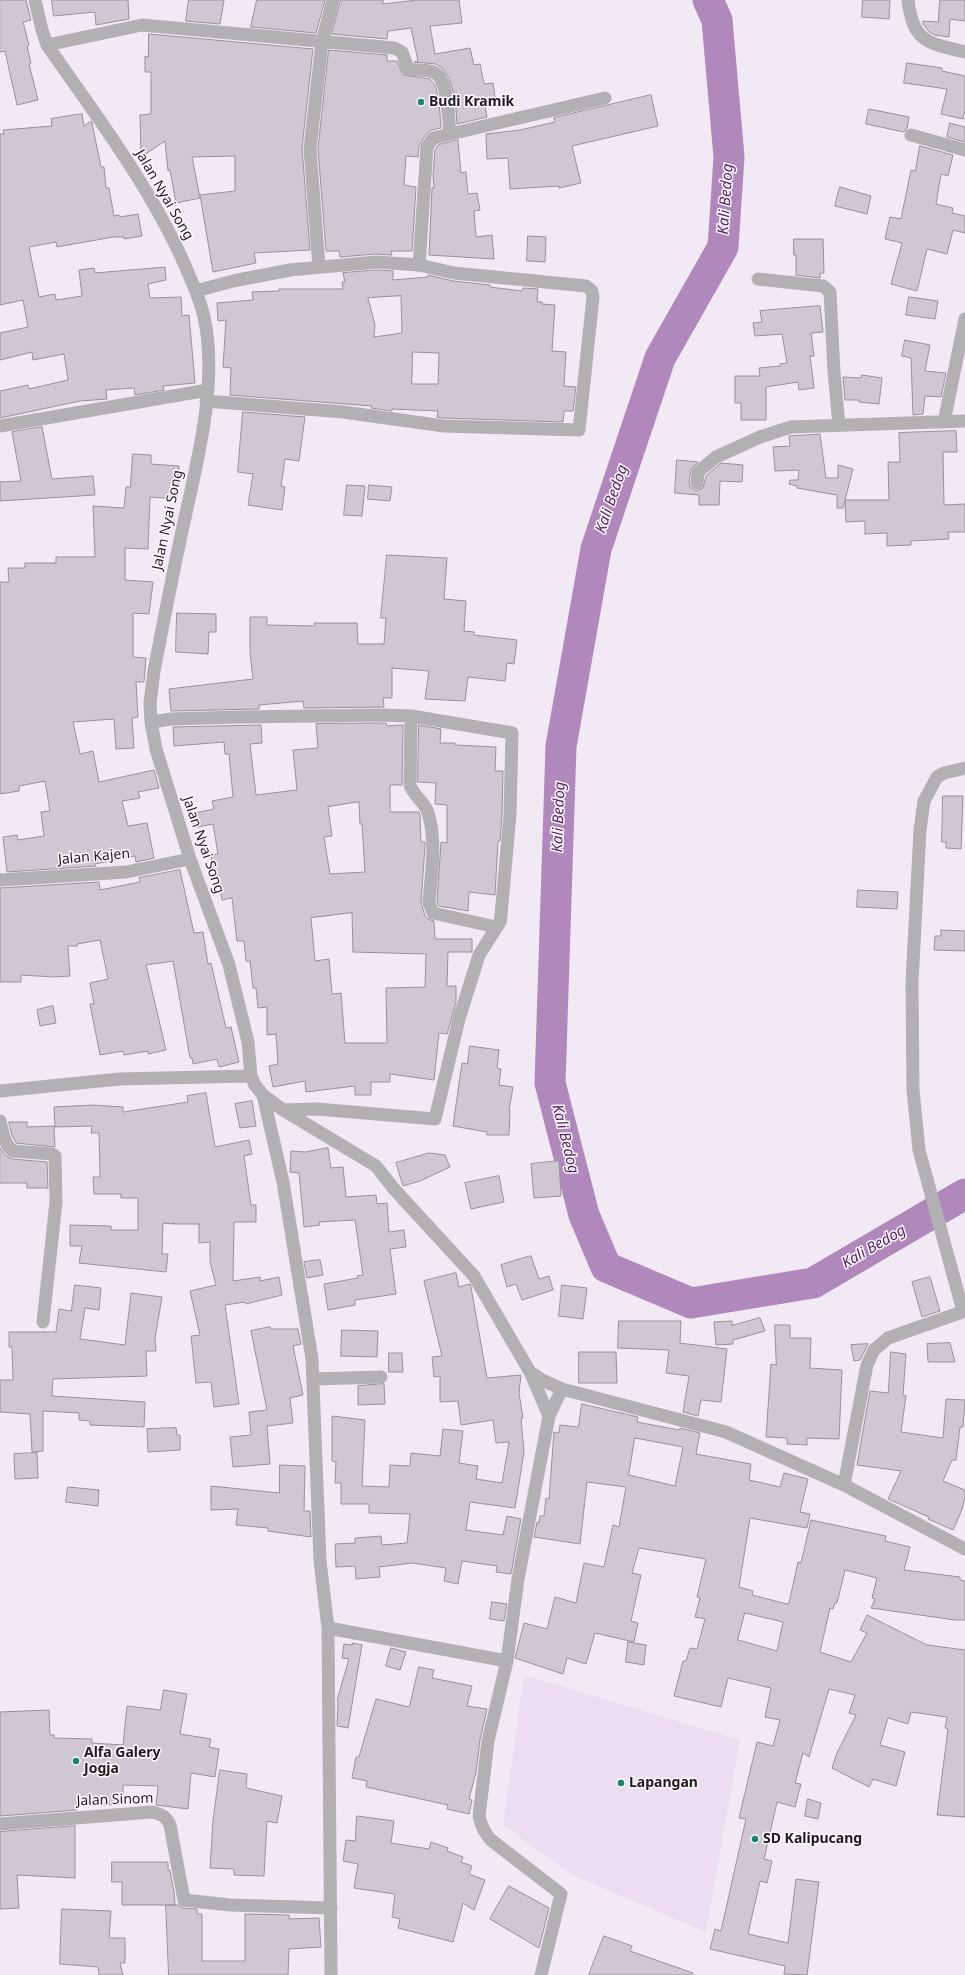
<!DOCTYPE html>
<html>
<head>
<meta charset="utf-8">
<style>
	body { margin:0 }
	canvas { display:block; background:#f1e9f4 }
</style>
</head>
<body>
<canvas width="965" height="1975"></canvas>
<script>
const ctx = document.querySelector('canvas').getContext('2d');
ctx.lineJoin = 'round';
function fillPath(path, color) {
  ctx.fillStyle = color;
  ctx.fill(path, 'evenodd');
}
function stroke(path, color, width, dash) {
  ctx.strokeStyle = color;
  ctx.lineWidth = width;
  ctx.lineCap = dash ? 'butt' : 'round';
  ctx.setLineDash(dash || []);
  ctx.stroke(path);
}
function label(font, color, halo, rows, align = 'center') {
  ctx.font = font + ' "Noto Sans",sans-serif';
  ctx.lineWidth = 3;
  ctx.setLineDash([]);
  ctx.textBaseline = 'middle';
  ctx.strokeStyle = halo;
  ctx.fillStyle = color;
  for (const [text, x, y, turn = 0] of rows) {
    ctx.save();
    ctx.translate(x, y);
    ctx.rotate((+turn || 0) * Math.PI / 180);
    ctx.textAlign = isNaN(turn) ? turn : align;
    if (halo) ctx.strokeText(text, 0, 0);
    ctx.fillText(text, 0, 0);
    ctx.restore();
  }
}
fillPath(new Path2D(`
	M524,1675L740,1740L706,1932L572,1875L503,1825Z`), '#ecdef0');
stroke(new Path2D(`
	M708,0L717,20L729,157L723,247L660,358L596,549L561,746L550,1083L584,1215L606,1267L691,1303L813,1283L965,1194`), '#b088bc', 31);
const building = new Path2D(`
	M0,0H26L31,20L23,22L29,45L27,46L31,63L29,64L38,100L17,105L5,51L0,52Z
	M52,0H128L129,19L96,25L95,12L54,16Z
	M189,0H224L220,24L186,21Z
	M257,0H325L316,33L251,27Z
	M341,0H383V4L417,0H459L462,23L430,26L435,54L470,48L474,65L480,64L484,84L493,83L496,104L485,106L487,117L457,124L455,98L449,78L443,69L436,64L414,62L418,61L411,28L388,31L387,39L332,34Z
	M863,0H890L889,19L862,17Z
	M940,0H965V21L950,19L949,37L935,35L929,32L923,24V21L938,22Z
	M149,34L313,49L302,148L310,250L254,253L256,263L213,272L200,195L235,191V156L192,157L200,198L176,203L170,170L168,171L165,141L141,157L140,115L151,114V72H145V56L148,57Z
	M329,50L387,55V61H397L403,75L430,79L435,85L439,100L441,128L431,130L426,134L419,146L418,157L406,156L404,185L416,187L412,251H391L392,255L375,254L340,257L339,251H326L318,149Z
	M907,63L942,68V71L965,76V110L963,119L941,114L947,89L904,83Z
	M651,95L658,126L572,146L581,183L559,188V186L510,189L508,158L487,159L486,134L520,130L555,122L554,118Z
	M869,109L909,117L907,128L904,132L866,124Z
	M82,114L84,126L91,121L92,123L101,167H104L106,188H109L114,216L119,215L120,217L138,214L142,236L124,239V237H113L57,247L56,242L29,247L39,297L55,294L56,300L82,296L79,270L94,268L95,273L165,267L166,280L148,284L150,298L181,297L182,316L189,315L195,383L163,386L164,390L135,395L134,388L106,390L107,399L80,401L0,418V391L28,385L29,389L68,380L64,354L33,360L32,352L0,360V333L28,327L23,300L0,305V134H4L3,130L52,126L51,119Z
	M950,123L965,127V142L947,137Z
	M458,140L461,173L466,172L468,194L477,193L480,210L474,211L476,237L492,235L494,259L429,255L432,188H434L433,176L435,150L438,145Z
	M920,146L953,155L948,176L941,174L936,204L953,208L952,213L965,216V233L953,230L947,254L927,249L917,291L891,284L902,243L885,239L890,217L901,219L911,170L915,171Z
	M840,187L871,196L867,214L835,206Z
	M528,236L546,237L545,262L527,261Z
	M794,239H823L824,273H820V278L796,275V255H794Z
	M376,270L393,271V280L428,277V275L453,281L490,285V287L522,291L523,288L538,289L537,302H542V304L555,305L552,351L566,352L564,386L576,387L573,411H564L563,422L443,418L437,417L438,411L392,409V411L371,408L372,406L230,395L231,368L223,367L226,320L218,321L217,303L253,300L252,292L279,291V289H343L342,282H345L343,273ZM401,296L402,333L374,337L375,325L368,298ZM413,352L439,353L438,384H412Z
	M909,297L938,301L935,319L906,315Z
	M820,306L823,332L811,333L814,356H810L814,388L799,390L798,382L766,387V420H741V403H735V376H760L759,368L780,366V364L787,363L782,334L755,336L753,323L762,322L760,311Z
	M905,340L930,345L925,371L946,373L941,397L925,396L923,414L913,415L911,358L902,356Z
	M862,375L882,378L879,404L859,402V400H845L843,377L861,378Z
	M243,412L305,417L299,461L285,459L281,486L285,487L282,510L248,505L253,474L238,472Z
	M42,427L52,479L93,476L95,495L0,501V482L21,481L12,432Z
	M956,431L957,452H943L944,505L965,504V532H948L949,539L911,541V545L887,546V533L865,534V521L846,522L845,501L843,508H837V495L797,488V486L789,484L790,480H798L799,470L775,471L773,447L790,446L789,436L820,434L826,478H838V465L853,469L845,500H889L888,462H900L899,433Z
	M133,454L151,455V464L179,466L177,499L150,497L148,549L125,548V580L153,582L149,614L133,613V657L146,658L144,682H136L138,717L132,718L134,748L116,749L114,719L73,722L80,754L93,751L99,782L154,770L159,788L138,792L140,798L122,801L128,826L147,823L154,858L136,862L135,856L95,864L96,866L7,872L3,837L17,835L18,840L44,836L41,812L50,811L45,781L19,786V791L0,794V582H9L8,568H25V563H56V557H95L93,506L124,508L126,487H130Z
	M677,460L698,462L691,469L689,482L690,487L696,491L703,488L706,476L721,463L743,465L742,482L720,481L719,505H699V495L675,493Z
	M347,485L365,486L362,516L344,515Z
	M369,485L392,487L390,501L368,499Z
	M387,555L447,558L444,599L466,601L464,631L474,632V635L517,640L514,664L507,663L505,681L468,677L465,701L425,699L429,671L392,668V698H383L384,707L304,708L303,701L259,705V709L171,711L169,689L253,679L250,653V617H267V625L315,626L314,623H357L358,644H384L386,618H381Z
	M177,613L216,614V632H209L208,654L176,652Z
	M384,723H386L387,726L403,725L402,785H390V812H419L420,815L421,842H425V846L421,902L425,916L428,919L434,921L435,939H472V952H448L447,986H456V1003L447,1034L439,1033L434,1080L390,1074V1082H371V1095H355V1086L306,1092L305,1081L273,1087L269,1066L278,1064L276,1034L267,1035V1007L258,1008L256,988H253L250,961H246L244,941H237L232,898L222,900L217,872H214L211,855L218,854L213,824L193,828L190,814L214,809L212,801L233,797L229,754H225L224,742L174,746L173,727L261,725L262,743L250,744L256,795L297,790L293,750L318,748L316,724ZM359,802L360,824H362L365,872L330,874L324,837L332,836L328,807ZM352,913L353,952L426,954L425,987L386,988L387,1043H345L341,993L332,994L329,959L315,961L311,918Z
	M419,725L441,729L440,743H455V745L496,747L495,771H503L502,814L500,841H498L495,895L469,892L468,911L439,906L437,901L441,842L447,843V805L435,804L436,783L418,782Z
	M943,796H963L961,849L946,848V842H942Z
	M180,870L194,933L203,932L208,964L211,963L226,1028L231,1027L239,1062L219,1067L217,1059L193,1064L192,1058H190L173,961L146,965L166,1050L148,1054V1051L124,1055L123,1051L100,1055L90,1004H94L90,983L108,979L100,940L77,944V946H68L70,976L54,977L21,975V982H0V888L99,882L100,890L140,882L139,878Z
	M858,890L898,892L897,909L857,907Z
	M941,930L965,931V951L934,950L935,936H941Z
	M53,1006L56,1023L40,1026L37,1010Z
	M470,1046L499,1050L497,1068L501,1069L499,1085L513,1087L509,1111H510L509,1135H487V1132L453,1126L462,1063L467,1064Z
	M206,1093L215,1147L249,1140L252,1154L244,1156L251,1205H256V1222H234L233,1281L260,1277V1281L279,1277L282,1295L246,1304L245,1302L225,1305L239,1404L214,1407L211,1382L196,1383L191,1336L200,1335L190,1291L216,1285L210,1262V1242L199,1243V1224H174V1222L173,1224L163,1223L162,1254H168L166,1272L79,1263L82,1246H70V1225L111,1226V1230H138V1198H121V1194H94L93,1177H100L99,1133H91L92,1126L55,1127L54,1107L93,1105L123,1107V1112L188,1102L187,1096Z
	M252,1101L256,1126L240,1128L235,1104Z
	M9,1122H27V1127L54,1126L55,1147L16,1143L12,1135Z
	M0,1148L5,1155L12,1159L47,1162L48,1188H27V1183H0Z
	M328,1148L331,1168L343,1167L346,1197L376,1195L377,1204L387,1203L389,1232L404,1230L406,1247L390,1249L396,1294L355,1300V1305L328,1310L324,1284L358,1278L357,1276L363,1275L355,1220L319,1222L320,1225L304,1227L299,1173L290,1172L291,1151L305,1152Z
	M429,1153L445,1155L450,1167L420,1181L403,1186L396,1163Z
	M559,1161L561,1196L534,1198L531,1164Z
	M499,1176L504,1202L471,1209L465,1183Z
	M531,1256L539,1279L549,1276L553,1290L522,1300L516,1284L507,1287L501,1265Z
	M320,1260L323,1275L307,1278L304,1262Z
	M456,1273L459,1287L470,1284L471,1287L487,1378L521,1375L519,1393L523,1418H521L524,1452L515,1508L470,1502L466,1530L503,1535L507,1516L521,1519L511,1574L496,1572L497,1566L462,1561L458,1584L444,1581L446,1568L412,1563L379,1567L380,1577L356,1579L355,1566L336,1567L335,1544L355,1543V1538L381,1536L382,1545L407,1543L410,1514L369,1513V1504H341V1483H335L336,1462L332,1461V1416L365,1420L362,1486L389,1487L390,1465L410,1466L411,1453L440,1456L443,1429L463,1431L459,1463L478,1466L476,1479L502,1483L509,1442L496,1443L493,1420L461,1425L458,1401L440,1402V1376L434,1377L432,1357L442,1356L424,1281Z
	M930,1277L940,1311L922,1317L912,1282Z
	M75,1285L101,1288L99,1310L85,1308L80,1339L125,1345L131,1293L162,1297L155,1338L156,1351H146L147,1376L53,1379L52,1396L145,1402L144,1427L90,1425V1421L79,1420V1413L43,1411V1451L32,1452L30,1414L0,1412V1380H13L12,1347H9V1332H56L59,1309L71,1311Z
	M562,1285L587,1288L583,1319L559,1316Z
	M760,1318L765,1331L733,1340V1344L716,1345L714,1322L732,1321V1325Z
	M619,1321H681L680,1343L727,1349L721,1402L701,1400L698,1416L683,1412L689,1376L666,1373L669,1350L618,1348Z
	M775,1325H790V1338H811L810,1368L842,1370L839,1439L807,1438V1445L787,1444V1438L766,1437L771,1364L776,1365Z
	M270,1327L271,1329H298L301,1344L293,1346L303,1395L290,1398L293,1423L267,1426L270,1464L233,1467L230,1437L251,1435L249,1412L267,1410L251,1331Z
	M342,1330L378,1331L377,1357L341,1356Z
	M950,1343L955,1362H928L927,1344Z
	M868,1344L860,1360L854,1361L851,1345Z
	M579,1352H616L617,1383H579Z
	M891,1352L906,1354L903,1395L906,1396L901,1432L943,1438L946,1399L965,1400L963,1427H960L956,1460H952L943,1481L965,1490V1498L961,1512L953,1530L928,1519L929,1517L888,1499L901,1471L857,1465L870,1391L888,1393Z
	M389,1353H402L403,1372H389Z
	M384,1384L385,1404L358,1405V1386Z
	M582,1404L638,1417L637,1422L679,1430L680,1428L700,1433L696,1454L751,1464L749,1480L780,1487L784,1473L808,1479L800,1512L810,1514L807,1528L750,1518L739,1587L753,1591L752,1595L787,1604L789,1603L798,1562L801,1563L811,1520L886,1536L885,1541L910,1547L904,1570L960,1577V1580L965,1581V1620H955L871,1608L875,1599L872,1598L877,1578L845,1570L837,1603H835L833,1609L830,1608L820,1652L851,1662L867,1633L860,1630L867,1615L927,1645L965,1650V1817L937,1815L948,1729L945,1728L947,1717L911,1712L908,1724L888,1718L880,1745L905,1752L896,1786L873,1779L869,1787L832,1768L837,1753L856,1715L849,1713L855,1695L829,1689L809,1757L803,1753L795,1783L801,1784L795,1807L777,1802L764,1859L772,1861L767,1883L760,1881L748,1934L788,1943L796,1879L819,1882L807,1975L784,1974L785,1966L710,1949L715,1929L721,1931L746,1819L739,1818L757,1742L773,1746L780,1720L765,1717L771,1688L728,1678L721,1707L674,1696L683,1661H686L690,1648L697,1649L705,1619L695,1617L700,1598L697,1597L706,1559L639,1548L632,1573L641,1575L631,1621L638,1623L634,1642L595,1633L586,1664L567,1658L563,1674L515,1658L524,1623L547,1629L555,1597L576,1603L584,1563L604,1567L613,1525L619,1527L626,1487L587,1482L580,1544L534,1537L537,1522L539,1523L540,1516H544L546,1498L549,1499L554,1432L559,1433L560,1425L578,1427ZM635,1438L683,1447L675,1486L629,1475ZM745,1613L783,1622L777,1651L738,1640Z
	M176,1428L177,1435H180V1450L148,1452L147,1429Z
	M37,1453L38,1478L15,1479L14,1454Z
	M280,1465L305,1466L304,1511H310L311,1537L268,1531V1528L236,1525L238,1509L211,1510V1486L279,1493Z
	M68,1487L99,1490L98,1506L66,1502Z
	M492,1602L507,1604L504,1621L490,1619Z
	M628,1642L646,1645L644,1665L626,1662Z
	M353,1643L362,1645L348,1728L337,1726L338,1701L337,1700L349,1659L342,1658L344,1644L352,1645Z
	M391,1648L406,1652L400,1670L386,1666Z
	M419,1667L434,1670L432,1678L472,1686L467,1706L487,1709L480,1740L476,1772L469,1799L472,1800L469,1814L447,1809L448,1805L366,1787L367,1781L352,1778L356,1757H359L376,1699L409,1707Z
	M164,1690L187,1694L180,1734L211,1739L209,1747L219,1749L215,1777L191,1773L188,1809L156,1805L158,1786L123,1785V1804L77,1806V1810L0,1816V1712L49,1710L50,1735H54V1738L92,1739V1743L123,1745L127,1706L160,1710Z
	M220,1770L247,1774L246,1788L282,1796L277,1823L267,1821L264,1876L234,1875V1869L210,1868L213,1821Z
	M808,1799L821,1803L818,1819L805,1816Z
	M357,1816L394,1821L391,1843L429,1849L431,1842L448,1848L447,1851L463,1857L461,1862L472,1866L469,1874L485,1880L474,1910L463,1903L453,1942L398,1928L400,1919L392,1917L395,1894L354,1888L358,1864L343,1861L346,1840L355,1841Z
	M75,1826V1878L17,1875L19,1908L0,1909V1832Z
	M112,1862H168V1870H170L174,1892L175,1905H122V1882H112Z
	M509,1886L549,1908L539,1948L490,1919Z
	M166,1905H178L183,1908L197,1909V1914H202V1961H245V1914L289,1915V1919L319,1918L321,1947L289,1949L288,1975H169Z
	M62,1909L111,1911L109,1938H125V1963H120L123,1975H99L98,1967L60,1964Z
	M604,1936L632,1946L630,1951L693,1973L692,1975H589Z`);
fillPath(building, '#cfc7d2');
stroke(building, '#98909b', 1);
stroke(new Path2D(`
	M35,0L42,30L47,45C96,115 149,185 184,263C191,280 200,298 204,317C219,382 196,467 182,531C172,578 163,624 154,671L150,703L151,722L156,749L190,859L229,965L248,1042L251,1076L255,1085L263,1095L283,1110L376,1166L394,1189L474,1276L530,1372L542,1380L562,1389L726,1432L844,1485L965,1549
	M908,0C913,42 927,43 965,52
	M47,45L142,25L394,48L402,52L408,69C416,71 425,69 433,72C449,77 448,119 450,133
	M911,135L965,150
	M419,265L427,147L433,138L605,98
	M319,267L310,149L322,42L333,0
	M758,279L823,286L830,292L834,372L839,425
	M196,291L233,281L290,270L376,262L419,265L454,273L586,286L592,291L593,297L579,430L444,426L343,412L206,401
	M944,422L965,319
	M0,426L208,390
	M697,483L698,472L716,457L760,437L791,427L965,421
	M411,716L410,785C414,797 425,802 428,813C437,841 431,874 429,902L433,913L496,927
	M151,722L172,719L240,717L384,715L411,716L512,733L510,814L501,915L500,922L479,955L459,1019L435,1119L317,1109L283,1110
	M0,880L126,872L190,859
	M0,1091L119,1079L251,1076
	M263,1095L283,1182L312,1359L320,1561L328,1628L331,1975
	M0,1121C3,1132 4,1145 13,1151L52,1154L55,1156L56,1202L43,1322
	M963,1311L919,1150L913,1090L912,982L920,830L924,801L937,777L944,773L965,768
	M530,1372L549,1416
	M313,1379L381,1377
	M844,1485L867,1365L874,1350L888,1338L965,1311
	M328,1628L507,1661
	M0,1824L152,1812C161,1814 166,1816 170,1825L184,1900L230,1905L331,1908
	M541,1975L561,1894L491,1840C484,1832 481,1826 479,1816L488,1741L507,1661L518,1579L549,1416L562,1389`), '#b3b0b4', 13);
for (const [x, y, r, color] of [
	[421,102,4,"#158869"],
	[76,1761,4,"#158869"],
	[621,1783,4,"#158869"],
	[755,1839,4,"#158869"]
]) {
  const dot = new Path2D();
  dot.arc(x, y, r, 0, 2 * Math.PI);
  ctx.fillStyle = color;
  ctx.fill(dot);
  stroke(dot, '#fdf8fe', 1.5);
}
label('bold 14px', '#1e1b1f', '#fdf8fe', [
	["Budi Kramik",429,102],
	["Alfa Galery",84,1753],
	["Jogja",84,1769],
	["Lapangan",629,1783],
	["SD Kalipucang",763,1839]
], 'left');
label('14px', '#1e1b1f', '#fdf8fe', [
	["Jalan Nyai Song",164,195,60],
	["Jalan Nyai Song",168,520,-78],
	["Jalan Nyai Song",203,845,71],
	["Jalan Kajen",94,857,-5],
	["Jalan Sinom",115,1800,-2]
]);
label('italic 15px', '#562464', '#fdf8fe', [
	["Kali Bedog",726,199,-86],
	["Kali Bedog",612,499,-71],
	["Kali Bedog",559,817,-88],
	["Kali Bedog",565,1139,76],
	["Kali Bedog",874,1247,-30]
]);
</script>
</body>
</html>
